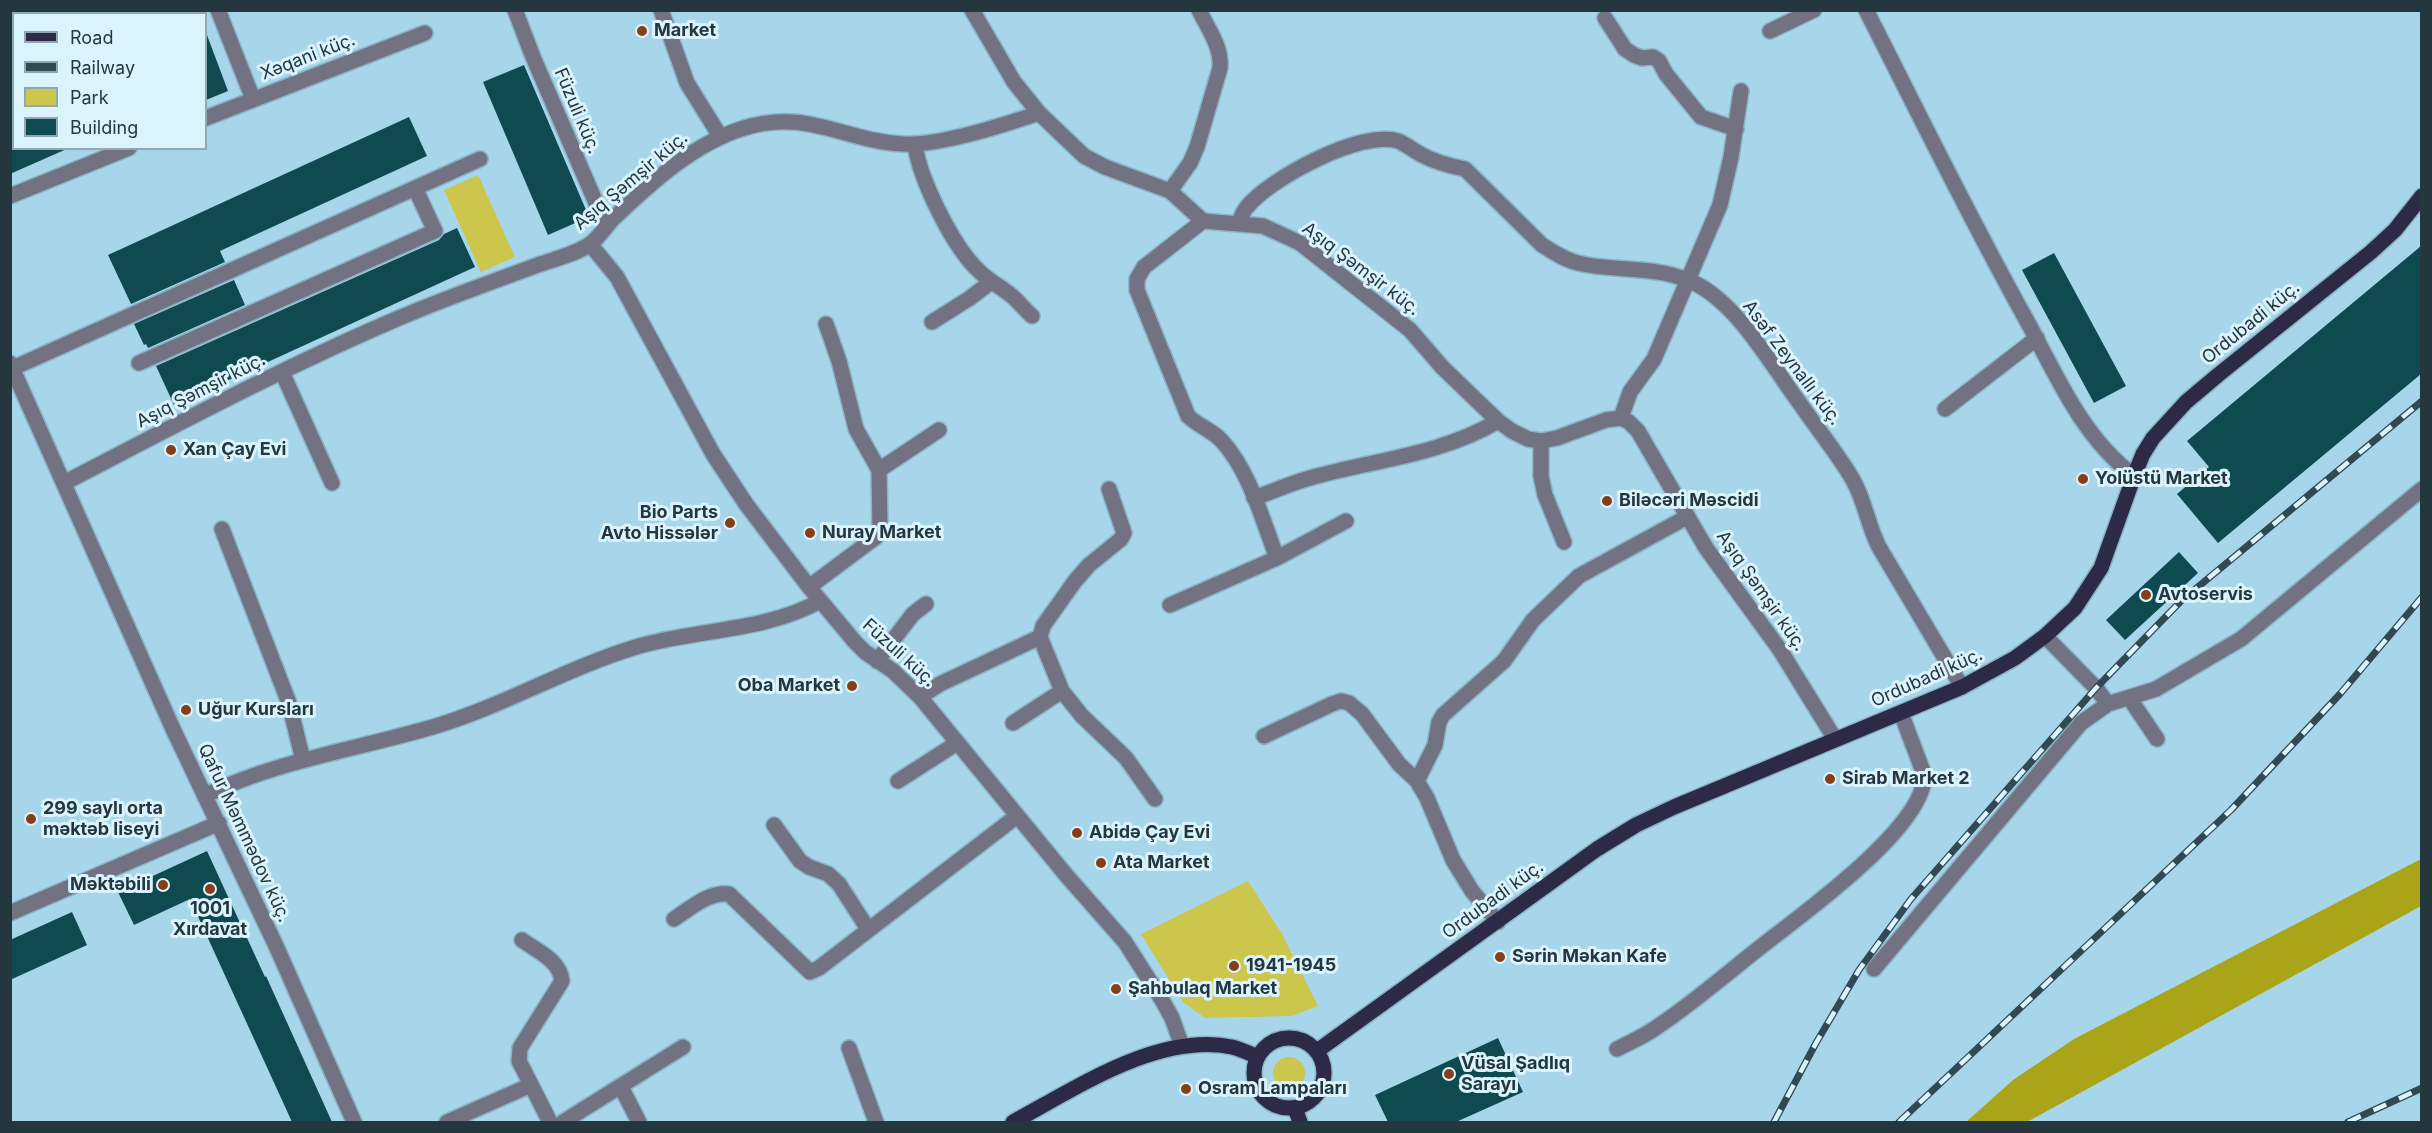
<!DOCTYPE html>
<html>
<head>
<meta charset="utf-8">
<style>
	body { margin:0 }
	#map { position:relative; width:2432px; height:1133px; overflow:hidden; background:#a7d6eb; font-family:Inter,sans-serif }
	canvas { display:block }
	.frame { position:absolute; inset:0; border:12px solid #24373f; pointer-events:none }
	.legend { position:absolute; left:12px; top:12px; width:195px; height:138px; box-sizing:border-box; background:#dbf3fd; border:2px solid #92a8b1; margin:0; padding:8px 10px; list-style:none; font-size:18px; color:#24373f }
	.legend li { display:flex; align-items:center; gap:12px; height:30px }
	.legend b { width:30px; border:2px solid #92a8b1 }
</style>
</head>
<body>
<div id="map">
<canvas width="2432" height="1133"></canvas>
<div class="frame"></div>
<ul class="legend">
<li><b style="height:8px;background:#2c2a46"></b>Road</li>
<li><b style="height:8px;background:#324852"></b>Railway</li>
<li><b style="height:16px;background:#ccc64c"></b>Park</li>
<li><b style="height:16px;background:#104a51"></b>Building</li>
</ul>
</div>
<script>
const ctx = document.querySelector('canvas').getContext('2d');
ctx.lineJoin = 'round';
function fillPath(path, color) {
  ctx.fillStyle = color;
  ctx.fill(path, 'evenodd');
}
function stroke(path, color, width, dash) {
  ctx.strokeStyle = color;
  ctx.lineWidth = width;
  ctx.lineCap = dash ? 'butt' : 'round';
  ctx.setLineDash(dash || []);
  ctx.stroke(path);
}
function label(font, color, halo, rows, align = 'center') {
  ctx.font = font + ' Inter,sans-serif';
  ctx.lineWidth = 6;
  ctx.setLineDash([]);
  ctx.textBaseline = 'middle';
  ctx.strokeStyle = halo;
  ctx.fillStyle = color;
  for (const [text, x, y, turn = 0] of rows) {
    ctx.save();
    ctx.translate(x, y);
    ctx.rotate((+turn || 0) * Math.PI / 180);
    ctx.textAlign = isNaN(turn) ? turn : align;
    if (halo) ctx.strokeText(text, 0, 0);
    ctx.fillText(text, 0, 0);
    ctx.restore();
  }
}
fillPath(new Path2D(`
	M478,175L515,257L481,272L444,190Z
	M1248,881L1282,934L1318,1006L1291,1016L1205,1018L1183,1002L1141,934Z
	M1273 1073a16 16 0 1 1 32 0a16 16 0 1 1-32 0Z`), '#ccc64c');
fillPath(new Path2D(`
	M2421,859V906L2027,1122H1966L2013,1080L2074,1039Z`), '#aaa418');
fillPath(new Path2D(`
	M207,35L228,91L206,100V36Z
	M524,65L589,217L548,235L483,82Z
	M409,117L427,156L220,251L225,262L131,304L108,255Z
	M10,148H69L10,174Z
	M457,228L475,267L174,405L156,366L439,240L444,234Z
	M2421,246V374L2218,543L2177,494L2209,467L2187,441Z
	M2054,253L2126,386L2094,403L2022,270Z
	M234,280L245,305L148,348L146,344L144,345L134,324Z
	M2179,552L2198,573L2125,640L2106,620Z
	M207,851L265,977L266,976L332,1122H292L190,899L134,925L118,892Z
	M72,912L87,945L10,980V940Z
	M1498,1038L1523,1092L1456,1122H1388L1375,1095Z`), '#104a51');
const minor = new Path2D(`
	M218,10L253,99
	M515,10L533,57L606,226
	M661,10L687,83L720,136
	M972,10L1014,82L1039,113
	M1866,10C1919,114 1970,219 2027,321C2057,376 2082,437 2134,476
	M1605,18L1625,49L1634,55L1642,58L1653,57L1659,61L1666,74L1701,117L1736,129
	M1770,31L1814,10
	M206,118L425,33
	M915,145C920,180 953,247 979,271C989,281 1001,287 1012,296C1019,302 1025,310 1032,316
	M1170,191L1190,163L1197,147L1220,68C1222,47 1208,29 1199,10
	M10,196L129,148
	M1203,221L1144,267L1137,279V290L1188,416C1198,426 1212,430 1222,441C1250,472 1262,519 1277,558
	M1239,223C1241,217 1243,211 1247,207C1269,179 1362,129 1398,141C1406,144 1414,151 1422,155C1435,162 1450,166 1465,169L1542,245C1553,252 1565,260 1578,263C1615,272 1652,265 1690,281C1737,301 1771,365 1801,405C1818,430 1838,454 1853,480C1865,501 1868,526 1879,547L1962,687
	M590,244L617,277L713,454L746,504L809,587L855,642L865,652L893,671L920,697L1066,875L1125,942L1162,1000L1172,1018L1182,1046
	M932,322L970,298L991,282
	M10,363L173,729L277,948L354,1122
	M139,363L435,231L415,188
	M13,368L480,159
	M282,372L332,483
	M1945,409L2037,338
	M1621,418L1630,392L1654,359L1720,205L1731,157L1741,91
	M1541,441V476L1545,495L1564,542
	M879,470L939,430
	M64,483C174,426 284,367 399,318C443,299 489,283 535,266C551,260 577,254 590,244C600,237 607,224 616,216C653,181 695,143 744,128C806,108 844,141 903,144C939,146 1004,125 1039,113L1084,156L1105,167L1170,191L1203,221L1263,226L1300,243L1410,330L1442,367L1498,421L1512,431L1528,439L1541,441L1557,438L1606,420L1621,418L1629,422L1638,431L1706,548L1780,650L1835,739
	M1109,489L1124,533L1121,539L1089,565L1075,581L1043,626L1040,637L1062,691L1082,716L1126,758L1155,799
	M1254,498C1272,492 1291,483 1310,478C1373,460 1441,455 1498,421
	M222,529L289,703L303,760
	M809,587L876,537L880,530L879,470L856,429L839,361L826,324
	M1170,605L1277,558L1346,521
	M2045,636L2096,688L2108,704
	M877,661L913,614L926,604
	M920,697L940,684L1040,637
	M2130,699L2157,739
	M1013,723L1062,691
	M1264,736L1332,704L1341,701L1349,703L1362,714L1399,764L1417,781L1427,798L1453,860L1472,891L1498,922
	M898,781L957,743
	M1417,781L1435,745L1439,722L1443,715L1504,661L1533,620L1579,576L1687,517
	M206,795C279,760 359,749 436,726C505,705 567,668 636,647C696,629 764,632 820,601
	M774,825L800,861L809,867L828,874L839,884L868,929
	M10,913L219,823
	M674,919C691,908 708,892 729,894L810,972L819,968L1017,816
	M522,940C537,951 560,960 562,981L520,1048L519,1061L550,1122
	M1874,969L2081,723L2108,704L2156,689L2241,639L2422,489
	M849,1048L876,1122
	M1617,1049C1630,1042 1645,1036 1657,1027C1692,1004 1725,975 1758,949C1798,917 1928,826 1924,774L1901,713
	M621,1087L639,1122
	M447,1122L531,1085
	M563,1122L683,1047`);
const major = new Path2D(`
	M1254 1073a35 35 0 1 1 70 0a35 35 0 1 1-70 0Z
	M1317,1051L1597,849L1636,825L1674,807L1962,687L2015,658L2045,636L2075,608L2101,568L2134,476L2143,454L2153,438L2186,402L2218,375L2371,252L2395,230L2422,196
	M1295,1108L1300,1122
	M1013,1122C1075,1089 1158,1032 1232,1047C1240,1049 1249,1053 1258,1057`);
stroke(minor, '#8ab3c5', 18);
stroke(major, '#8ab3c5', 18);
stroke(minor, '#737283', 15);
stroke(major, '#2c2a46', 15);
const rail = new Path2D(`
	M1774,1122L1816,1043L1859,970L1911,899L2096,688L2181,601L2422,401
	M1899,1122L2231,810L2340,694L2422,597
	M2348,1122L2422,1088`);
stroke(rail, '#324852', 7);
stroke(rail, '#dbf3fd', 4.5, [14]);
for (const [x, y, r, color] of [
	[642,31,6,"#843f18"],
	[171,450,6,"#843f18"],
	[2083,479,6,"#843f18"],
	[1607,501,6,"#843f18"],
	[730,523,6,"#843f18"],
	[810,533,6,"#843f18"],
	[2146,595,6,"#843f18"],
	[852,686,6,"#843f18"],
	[186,710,6,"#843f18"],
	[1830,779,6,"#843f18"],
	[31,819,6,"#843f18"],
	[1077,833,6,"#843f18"],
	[1101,863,6,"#843f18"],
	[163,885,6,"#843f18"],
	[210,889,6,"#843f18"],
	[1500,957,6,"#843f18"],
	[1234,966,6,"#843f18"],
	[1116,989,6,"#843f18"],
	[1449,1074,6,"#843f18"],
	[1186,1089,6,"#843f18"]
]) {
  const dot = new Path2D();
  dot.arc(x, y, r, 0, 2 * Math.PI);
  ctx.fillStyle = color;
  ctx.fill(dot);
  stroke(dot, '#dbf3fd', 2);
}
label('bold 18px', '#24373f', '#dbf3fd', [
	["Market",654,31],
	["Xan Çay Evi",183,450],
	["Yolüstü Market",2095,479],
	["Biləcəri Məscidi",1619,501],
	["Bio Parts",718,513,"right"],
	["Avto Hissələr",718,534,"right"],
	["Nuray Market",822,533],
	["Avtoservis",2158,595],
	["Oba Market",840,686,"right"],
	["Uğur Kursları",198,710],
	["Sirab Market 2",1842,779],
	["299 saylı orta",43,809],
	["məktəb liseyi",43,830],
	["Abidə Çay Evi",1089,833],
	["Ata Market",1113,863],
	["Məktəbili",151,885,"right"],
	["1001",210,909,"center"],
	["Xırdavat",210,930,"center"],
	["Sərin Məkan Kafe",1512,957],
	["1941-1945",1246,966],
	["Şahbulaq Market",1128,989],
	["Vüsal Şadlıq",1461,1064],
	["Sarayı",1461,1085],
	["Osram Lampaları",1198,1089]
], 'left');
label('18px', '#24373f', '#dbf3fd', [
	["Xəqani küç.",308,57,-21],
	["Füzuli küç.",577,111,67],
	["Aşıq Şəmşir küç.",631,181,-40],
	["Aşıq Şəmşir küç.",1361,269,37],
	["Ordubadi küç.",2251,323,-39],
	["Asəf Zeynallı küç.",1792,363,53],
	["Aşıq Şəmşir küç.",201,391,-27],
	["Aşıq Şəmşir küç.",1761,591,55],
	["Füzuli küç.",899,653,42],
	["Ordubadi küç.",1927,678,-24],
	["Qafur Məmmədov küç.",244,833,65],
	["Ordubadi küç.",1493,900,-36]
]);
</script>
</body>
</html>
